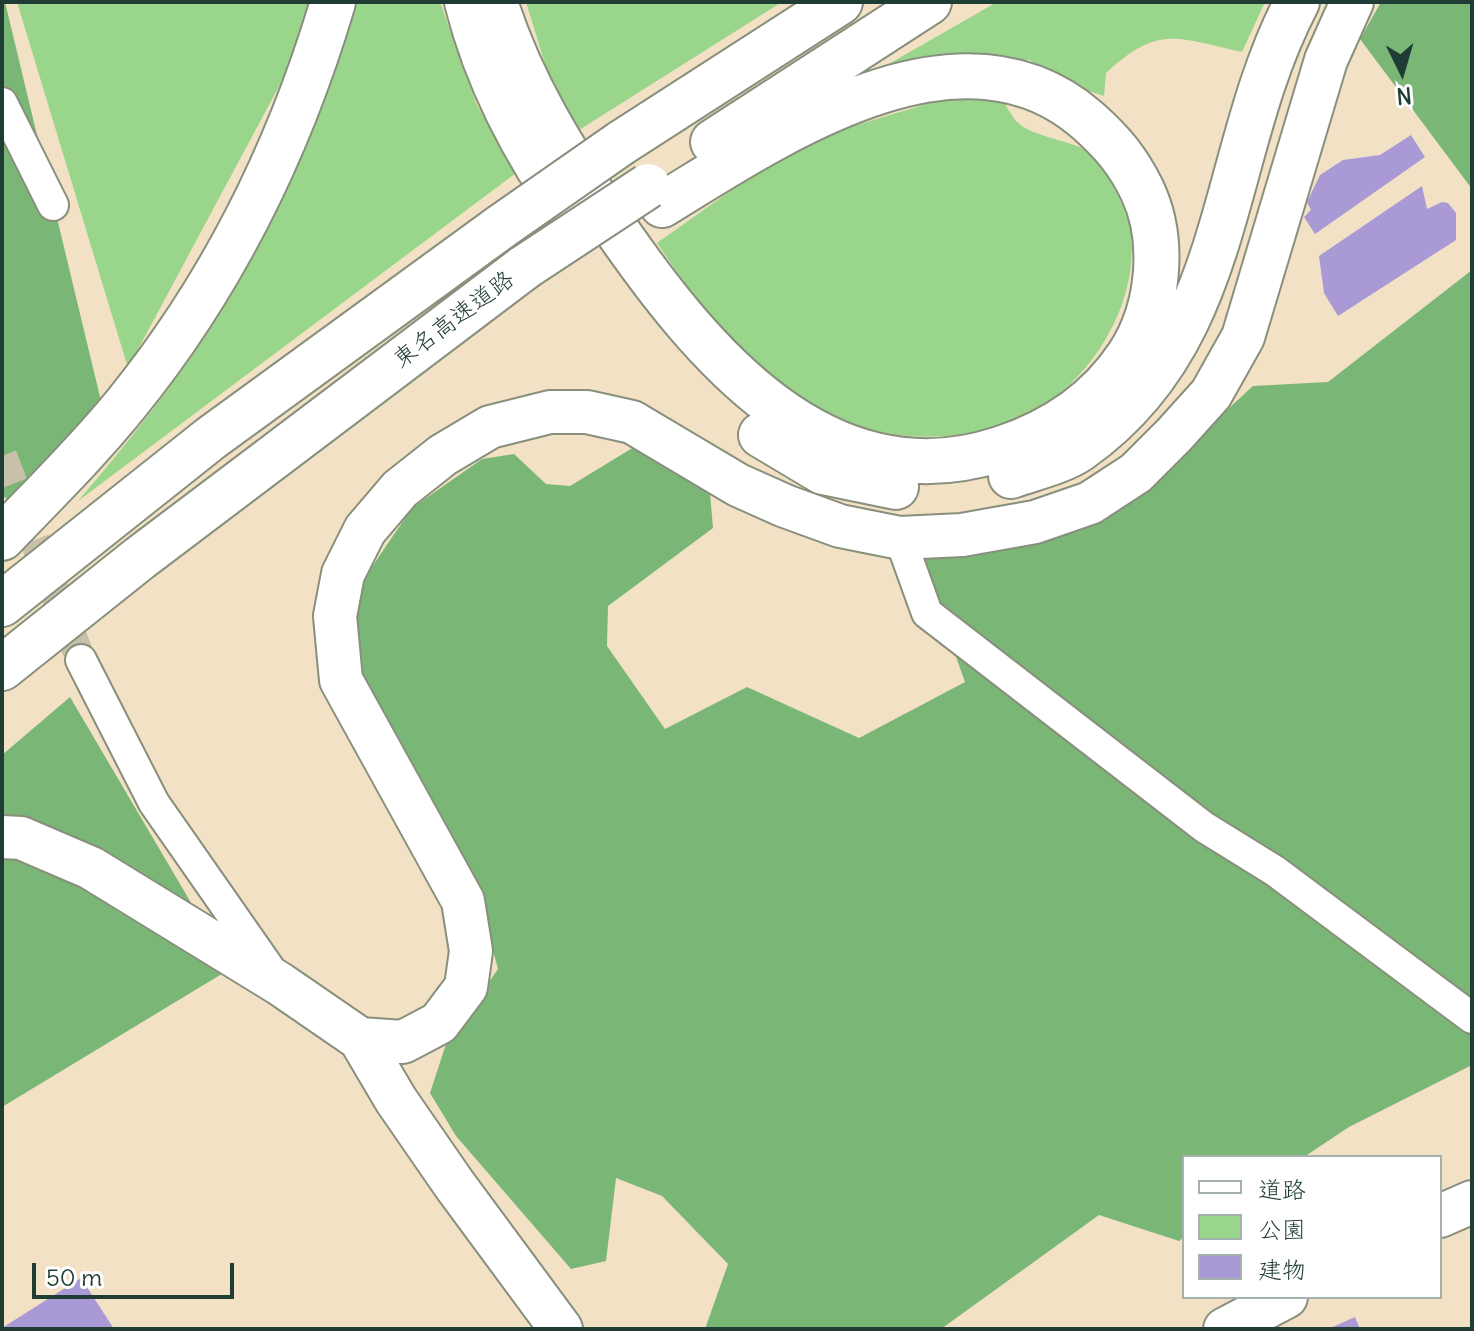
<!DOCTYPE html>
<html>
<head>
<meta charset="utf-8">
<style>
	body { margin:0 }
	#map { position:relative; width:1474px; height:1331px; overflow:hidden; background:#f2e1c5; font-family:Delius,"Klee One",sans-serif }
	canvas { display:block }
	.frame { position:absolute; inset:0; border:4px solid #1f3d34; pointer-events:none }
	.legend { position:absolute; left:1182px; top:1155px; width:260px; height:144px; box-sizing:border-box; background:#fff; border:2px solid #a5b1ae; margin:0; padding:10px 14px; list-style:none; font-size:24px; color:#1f3d34 }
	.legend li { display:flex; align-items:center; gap:16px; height:40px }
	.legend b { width:40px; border:2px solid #a5b1ae }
	.north { position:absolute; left:1362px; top:32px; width:80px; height:80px; -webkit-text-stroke:6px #fff; paint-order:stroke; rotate:175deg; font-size:22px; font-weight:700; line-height:32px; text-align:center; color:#1f3d34 }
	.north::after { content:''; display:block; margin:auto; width:28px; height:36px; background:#1f3d34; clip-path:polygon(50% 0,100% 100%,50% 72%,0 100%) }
	.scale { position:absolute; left:32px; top:1263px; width:202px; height:36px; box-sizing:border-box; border:4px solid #1f3d34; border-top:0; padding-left:10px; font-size:24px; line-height:28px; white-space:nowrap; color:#1f3d34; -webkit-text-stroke:6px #fff; paint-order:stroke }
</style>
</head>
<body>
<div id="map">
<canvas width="1474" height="1331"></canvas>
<div class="frame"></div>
<ul class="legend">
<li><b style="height:10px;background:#fff"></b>道路</li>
<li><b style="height:22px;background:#99d68b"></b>公園</li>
<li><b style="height:22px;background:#a99ad6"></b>建物</li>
</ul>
<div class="north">N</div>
<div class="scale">50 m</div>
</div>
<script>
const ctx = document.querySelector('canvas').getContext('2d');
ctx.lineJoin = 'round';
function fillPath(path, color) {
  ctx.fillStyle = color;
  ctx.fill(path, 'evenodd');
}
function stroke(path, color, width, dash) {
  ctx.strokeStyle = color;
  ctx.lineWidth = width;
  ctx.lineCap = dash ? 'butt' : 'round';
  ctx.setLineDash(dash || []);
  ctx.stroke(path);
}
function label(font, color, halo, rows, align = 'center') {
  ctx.font = font + ' Delius,"Klee One",sans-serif';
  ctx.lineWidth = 8;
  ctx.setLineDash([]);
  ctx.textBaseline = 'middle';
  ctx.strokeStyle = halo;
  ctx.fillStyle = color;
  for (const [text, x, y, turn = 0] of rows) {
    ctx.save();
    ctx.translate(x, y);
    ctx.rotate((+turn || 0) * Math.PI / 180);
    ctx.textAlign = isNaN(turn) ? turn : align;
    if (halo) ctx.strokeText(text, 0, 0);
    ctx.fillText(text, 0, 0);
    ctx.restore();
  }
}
fillPath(new Path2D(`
	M17,2H316L307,34L128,368Z
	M352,2H440L476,103L516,173L78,501C149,418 218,330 265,230C299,157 323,77 352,2Z
	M526,2H782L579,130L548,74Z
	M997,2H1265L1242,52C1177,38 1159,24 1106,73L1104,96L1073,86L1029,60L873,73Z
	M940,100H1003C1007,107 1011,115 1016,121C1033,138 1069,139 1089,152C1102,161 1126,209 1130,226C1136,261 1127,301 1110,331C1058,432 938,459 837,419C756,387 704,312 657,243L764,167L833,132Z`), '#99d68b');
fillPath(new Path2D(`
	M2,2H5L101,401L7,499L2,495Z
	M1381,2H1472V189L1360,39Z
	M1472,270V1065L1349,1127L1304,1157H1184V1237L1179,1241L1099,1215L941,1329H705L728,1264L662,1196L616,1178L606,1261L571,1269L456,1136L430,1093L446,1044L498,969L484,917L356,684L352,596L412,508L482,459L514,454L546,484L570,486L639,444L710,493L713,528L608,606L607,646L665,729L747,687L859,738L965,682L918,551L1113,515L1253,386L1328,382Z
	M70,697L230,969L2,1107V755Z`), '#7ab777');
fillPath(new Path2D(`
	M1411,135L1425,157L1315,234L1304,217L1311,210L1307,202L1320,175L1343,160L1380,155Z
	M1422,186L1427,209L1442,202L1448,203L1456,213V240L1338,316L1324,293L1319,256Z
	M81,1278L114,1329H2V1328Z
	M1355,1317L1360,1329H1328Z`), '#a99ad6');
stroke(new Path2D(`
	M2,456L81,660`), '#c8c0a8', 30, [30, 15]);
const street = new Path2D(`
	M2,103L53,205
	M900,538L927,613L1204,827L1275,871L1472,1018
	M81,660L154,803L274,975`);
const secondary = new Path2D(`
	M2,837L21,838L91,868L280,984L360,1039L403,1042L439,1023L466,987L471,951L463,901L341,680L335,616L343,574L365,530L400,489L443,455L490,427L550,412H587L632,422L738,485L785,506L840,526L900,538L962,535L1035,522L1090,503L1136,473L1174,435L1211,394L1243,337L1326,60L1352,2
	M360,1039L396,1100L454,1184L561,1329
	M1440,1216L1472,1202
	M1225,1329L1286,1297`);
const highway = new Path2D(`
	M467,2C487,81 526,155 574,221
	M495,2C521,84 565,154 613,225C700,351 825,506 1000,449C1052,432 1098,402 1129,355C1159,309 1166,240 1142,190C1128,161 1112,142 1087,120C960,10 777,134 662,205
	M713,142L929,2
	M621,143L840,2
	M761,435L823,472L896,487
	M1011,476C1033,468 1061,462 1080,449C1237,338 1217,154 1297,2
	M2,538C44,494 88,451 126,404C222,286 290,147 333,2
	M2,604L211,438L502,226
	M2,668L140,558L525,267`);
stroke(street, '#888f7c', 34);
stroke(secondary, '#888f7c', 46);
stroke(highway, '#888f7c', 48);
stroke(street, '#fff', 30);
stroke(secondary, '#fff', 42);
stroke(highway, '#fff', 44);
const highwayBridge = new Path2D(`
	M502,226L621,143
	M525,267L648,186`);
stroke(highwayBridge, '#888f7c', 48, []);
stroke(highwayBridge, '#fff', 44);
label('24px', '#1f3d34', '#fff', [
	["東名高速道路",454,320,-37]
]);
</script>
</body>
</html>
